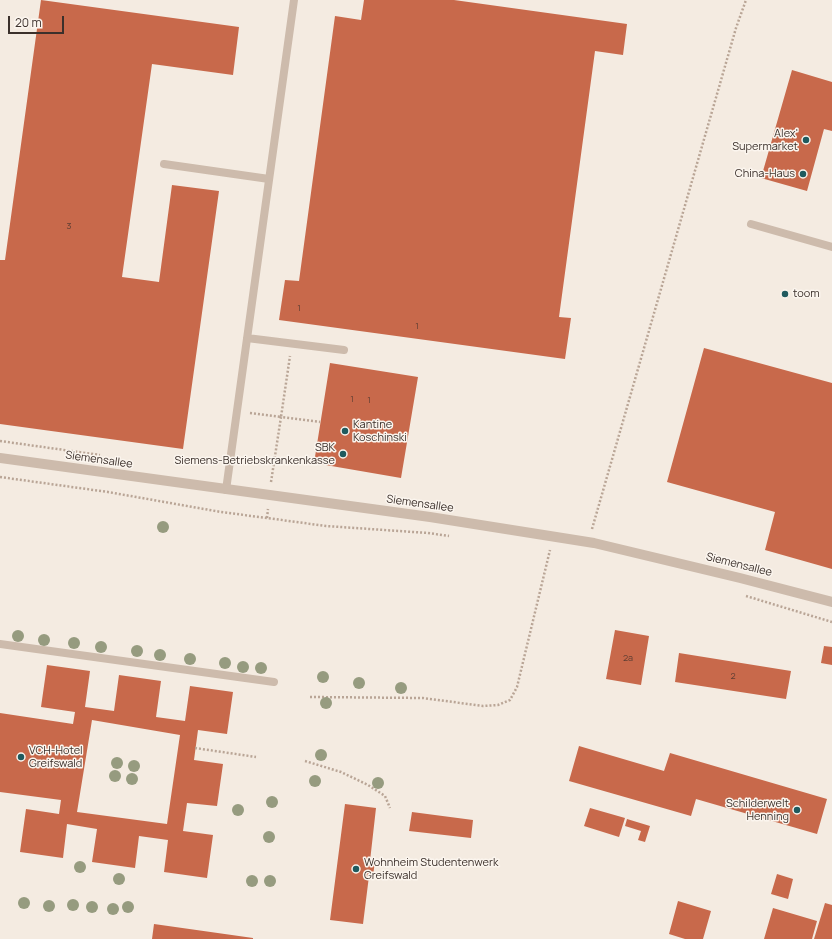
<!DOCTYPE html>
<html>
<head>
<meta charset="utf-8">
<style>
	body { margin:0 }
	#map { position:relative; width:832px; height:939px; overflow:hidden; background:#f4ebe1; font-family:Manrope,sans-serif }
	canvas { display:block }
	.scale { position:absolute; left:8px; top:16px; width:56px; height:18px; box-sizing:border-box; border:2px solid #3b302b; border-top:0; padding-left:5px; font-size:12px; line-height:14px; white-space:nowrap; color:#3b302b; -webkit-text-stroke:3px #fbf5ee; paint-order:stroke }
</style>
</head>
<body>
<div id="map">
<canvas width="832" height="939"></canvas>
<div class="scale">20 m</div>
</div>
<script>
const ctx = document.querySelector('canvas').getContext('2d');
ctx.lineJoin = 'round';
function fillPath(path, color) {
  ctx.fillStyle = color;
  ctx.fill(path, 'evenodd');
}
function stroke(path, color, width, dash) {
  ctx.strokeStyle = color;
  ctx.lineWidth = width;
  ctx.lineCap = dash ? 'butt' : 'round';
  ctx.setLineDash(dash || []);
  ctx.stroke(path);
}
function label(font, color, halo, rows, align = 'center') {
  ctx.font = font + ' Manrope,sans-serif';
  ctx.lineWidth = 3;
  ctx.setLineDash([]);
  ctx.textBaseline = 'middle';
  ctx.strokeStyle = halo;
  ctx.fillStyle = color;
  for (const [text, x, y, turn = 0] of rows) {
    ctx.save();
    ctx.translate(x, y);
    ctx.rotate((+turn || 0) * Math.PI / 180);
    ctx.textAlign = isNaN(turn) ? turn : align;
    if (halo) ctx.strokeText(text, 0, 0);
    ctx.fillText(text, 0, 0);
    ctx.restore();
  }
}
fillPath(new Path2D(`
	M41,0L239,27L233,75L152,64L122,277L159,282L172,185L219,191L183,449L0,424V260H5Z
	M364,0H454L627,24L623,55L595,51L559,317L571,318L565,359L279,320L285,280L299,281L335,16L361,20Z
	M792,70L832,82V131L824,129L807,191L761,178Z
	M704,348L832,383V569L765,550L775,512L667,482Z
	M330,363L418,377L401,478L314,463Z
	M615,630L649,636L641,685L606,679Z
	M824,646L832,647V665L821,663Z
	M679,653L791,671L786,699L675,682Z
	M47,665L90,671L85,707L114,711L119,675L161,681L156,717L185,721L190,686L233,692L227,734L198,730L194,760L223,764L217,806L187,803L183,831L213,835L207,878L164,872L168,840L139,836L135,868L92,862L97,829L67,824L63,858L20,852L26,809L59,814L61,800L0,792V713L73,724L75,712L41,707ZM92,720L180,735L167,824L77,812Z
	M579,746L664,771L670,753L827,799L817,834L696,799L691,816L569,781Z
	M345,804L376,808L370,861H375L373,876H369L363,924L330,920Z
	M590,808L625,818L619,837L584,826Z
	M412,812L473,820L471,838L409,831Z
	M627,819L650,826L645,842L638,840L641,831L625,826Z
	M777,874L793,879L788,899L771,894Z
	M678,901L711,911L703,939H685L669,934Z
	M825,903L832,905V939H814Z
	M773,908L817,921L812,939H764Z
	M154,924L253,938V939H152Z`), '#c8694b');
stroke(new Path2D(`
	M250,413L281,417L290,356
	M0,441L100,455
	M0,477L108,492L221,512L267,518L326,526L428,533L449,536
	M271,482L281,417L320,422
	M267,518L268,509
	M592,529L736,28L746,0
	M746,596L832,622
	M310,697L423,698L483,706L498,705L510,700L517,687L550,550
	M195,748L256,757
	M305,761L341,772L368,785L385,796L390,808`), '#b9a596', 2.5, [2, 2]);
stroke(new Path2D(`
	M164,164L269,179
	M751,224L832,247
	M247,338L344,350
	M226,490L294,0
	M0,644L274,682`), '#cdbbac', 8);
stroke(new Path2D(`
	M0,458L430,517L594,543L740,578L832,602`), '#cdbbac', 10);
ctx.fillStyle = '#969b7f';
for (const [x, y] of [
	[163,527],
	[18,636],
	[44,640],
	[74,643],
	[101,647],
	[137,651],
	[160,655],
	[190,659],
	[225,663],
	[243,667],
	[261,668],
	[323,677],
	[359,683],
	[401,688],
	[326,703],
	[321,755],
	[117,763],
	[134,766],
	[115,776],
	[132,779],
	[315,781],
	[378,783],
	[272,802],
	[238,810],
	[269,837],
	[80,867],
	[119,879],
	[252,881],
	[270,881],
	[24,903],
	[73,905],
	[49,906],
	[92,907],
	[128,907],
	[113,909]
]) {
  ctx.beginPath();
  ctx.arc(x, y, 6, 0, 2 * Math.PI);
  ctx.fill();
}
for (const [x, y, r, color] of [
	[806,140,4,"#1f5a5e"],
	[803,174,4,"#1f5a5e"],
	[785,294,4,"#1f5a5e"],
	[345,431,4,"#1f5a5e"],
	[343,454,4,"#1f5a5e"],
	[21,757,4,"#1f5a5e"],
	[797,810,4,"#1f5a5e"],
	[356,869,4,"#1f5a5e"]
]) {
  const dot = new Path2D();
  dot.arc(x, y, r, 0, 2 * Math.PI);
  ctx.fillStyle = color;
  ctx.fill(dot);
  stroke(dot, '#fbf5ee', 1.5);
}
label('9px', '#5e3e33', null, [
	["3",69,226],
	["1",299,308],
	["1",417,326],
	["1",352,399],
	["1",369,400],
	["2a",628,658],
	["2",733,676]
]);
label('11px', '#3b302b', '#fbf5ee', [
	["Alex'",798,134],
	["Supermarket",798,147],
	["China-Haus",795,174],
	["toom",793,294,"left"],
	["Kantine",353,425,"left"],
	["Koschinski",353,438,"left"],
	["SBK",335,448],
	["Siemens-Betriebskrankenkasse",335,461],
	["VCH-Hotel",29,751,"left"],
	["Greifswald",29,764,"left"],
	["Schilderwelt",789,804],
	["Henning",789,817],
	["Wohnheim Studentenwerk",364,863,"left"],
	["Greifswald",364,876,"left"]
], 'right');
label('11px', '#3b302b', '#fbf5ee', [
	["Siemensallee",99,460,8],
	["Siemensallee",420,504,8],
	["Siemensallee",739,565,14]
]);
</script>
</body>
</html>
